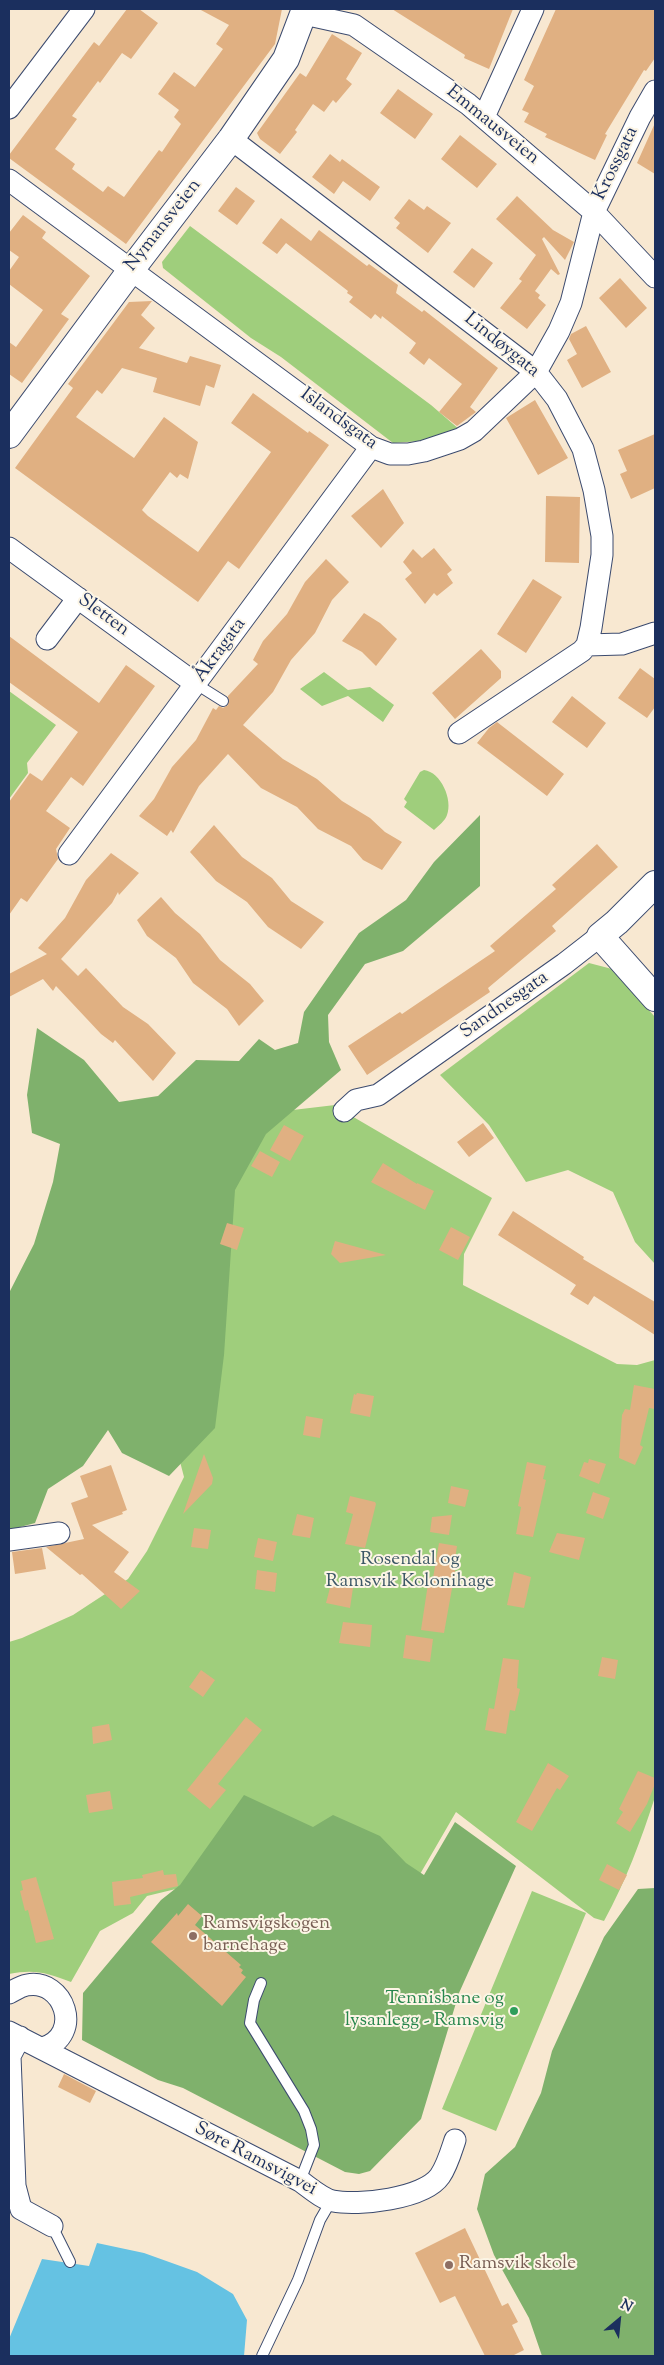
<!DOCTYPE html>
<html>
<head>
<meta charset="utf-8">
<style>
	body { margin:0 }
	#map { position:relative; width:664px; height:2365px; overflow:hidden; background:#f8e8d1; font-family:"Sorts Mill Goudy",serif }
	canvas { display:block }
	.frame { position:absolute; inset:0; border:10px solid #1b2f5e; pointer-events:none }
	.north { position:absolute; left:594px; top:2295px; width:50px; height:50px; -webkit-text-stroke:4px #fcf5e5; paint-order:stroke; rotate:28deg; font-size:14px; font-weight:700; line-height:20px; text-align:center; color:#1b2f5e }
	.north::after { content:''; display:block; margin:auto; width:18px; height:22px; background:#1b2f5e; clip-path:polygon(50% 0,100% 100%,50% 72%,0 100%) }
</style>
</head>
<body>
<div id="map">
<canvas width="664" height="2365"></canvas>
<div class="frame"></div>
<div class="north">N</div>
</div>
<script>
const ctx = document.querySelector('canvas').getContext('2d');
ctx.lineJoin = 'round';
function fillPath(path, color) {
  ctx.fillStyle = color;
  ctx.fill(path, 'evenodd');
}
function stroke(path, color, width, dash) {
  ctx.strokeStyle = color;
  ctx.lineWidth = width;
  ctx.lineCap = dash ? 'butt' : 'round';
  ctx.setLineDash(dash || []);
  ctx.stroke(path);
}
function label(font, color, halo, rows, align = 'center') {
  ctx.font = font + ' "Sorts Mill Goudy",serif';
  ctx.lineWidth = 4;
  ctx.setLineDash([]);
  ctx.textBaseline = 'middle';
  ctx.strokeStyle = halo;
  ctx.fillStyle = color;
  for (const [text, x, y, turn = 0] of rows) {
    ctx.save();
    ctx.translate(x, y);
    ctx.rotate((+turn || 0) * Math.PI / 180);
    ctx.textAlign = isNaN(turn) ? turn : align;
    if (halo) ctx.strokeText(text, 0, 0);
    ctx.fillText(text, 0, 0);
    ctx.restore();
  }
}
fillPath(new Path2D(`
	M190,226L431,405L460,430L434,440L393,443L281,357L251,338L163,268L162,262Z
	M324,672L348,690L370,687L394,705L383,722L348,696L322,706L300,689Z
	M9,691L56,725L27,763L28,773L9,799Z
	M424,770C441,772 453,800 447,815C445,821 439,825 434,830L404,807L407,802L404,799L420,772Z
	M589,963L612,969L655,1017V1264L635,1242L613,1192L568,1170L526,1182L489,1125L440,1075Z
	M335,1105L350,1115L492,1198L464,1254L463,1285L617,1364L637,1365L655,1360V1797C641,1840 626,1881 604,1921L594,1918L456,1812L390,1926L213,1880L147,1896L133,1913L100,1931L71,1982C47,1973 35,1969 9,1974V1642L22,1638L73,1615L128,1579L147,1551L184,1477L177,1450L228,1184L276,1112Z
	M532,1891L586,1913L496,2131L442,2109Z`), '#9fce7c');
fillPath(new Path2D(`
	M480,815V886L403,951L365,964L328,1015L329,1042L341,1070L266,1134L235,1190L224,1355L215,1428L169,1476L122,1453L108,1430L83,1466L48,1489L35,1523L9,1530V1293L34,1244L53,1182L60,1144L32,1133L27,1095L37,1028L84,1060L119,1102L158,1096L196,1060L239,1061L259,1039L275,1050L298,1043L304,1012L359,933L406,900L434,862Z
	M244,1795L313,1827L333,1815L380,1836L406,1863L424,1875L455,1822L516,1866L459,1993L421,2119L370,2171L359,2174L345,2172L183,2088L158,2080L82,2040L83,1993L161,1900L180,1885Z
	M655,1888V2356H542L529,2318L494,2255L477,2209L485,2174L515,2147L541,2093L552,2051L604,1937L638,1889Z`), '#7fb16c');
fillPath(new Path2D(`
	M97,2243L144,2253L197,2272L233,2294L247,2320L244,2356H9V2339L42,2259L89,2266Z`), '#65c2e3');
fillPath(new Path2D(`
	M127,9H139L158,23L131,59L122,53L100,83L98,81L72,116L77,119L55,149L75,164L72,169L103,192L108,186L124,197L159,150L162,152L181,124L174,117L179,110L158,94L174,72L195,87L223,49L216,44L229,25L199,9H282L275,44L126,244L9,158V155L94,42L99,46Z
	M392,9H513L489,69L464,58L465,55Z
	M556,9H655V58L646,71L644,70L605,134L607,135L595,160L545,137L547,134L524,122L529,113L522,110L534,86L524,80Z
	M332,34L362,53L346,79L352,84L336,103L333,100L324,112L313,104L295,130L297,132L280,154L260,139L257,133L300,73L306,77Z
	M398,89L433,114L415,139L380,113Z
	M655,123V174L637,163Z
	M460,135L497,164L477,188L441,159Z
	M330,154L340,162L342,159L380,187L370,201L343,181L334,194L312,177Z
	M236,187L255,201L237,225L218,211Z
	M517,196L553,230L574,242L565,260L544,237L542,239L560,274L558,275L551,269L535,291L540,295L538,298L546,305L527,329L500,308L522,281L519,279L536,255L496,219Z
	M409,199L424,210L427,206L451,223L428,253L396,228L400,223L394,218Z
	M23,215L46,232L42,238L90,276L61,314L69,319L22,383L9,374V342L16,347L43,310L9,284V271L19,257L9,250V233Z
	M281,218L311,241L319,230L367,266L369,264L398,285L396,293L422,312L424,310L498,368L470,407L476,412L457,426L439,412L462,384L429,358L424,365L409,353L416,343L382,316L381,319L375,314L371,319L349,302L353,297L347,293L348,291L286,243L277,254L262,243Z
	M472,248L493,263L474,288L453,272Z
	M620,278L647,308L626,328L599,298Z
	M152,301L141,315L155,328L139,348L187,363L190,356L221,365L214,388L206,385L200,406L153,392L157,378L122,368L102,394L97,390L76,417L134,458L164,417L198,442L188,479L180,474L177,478L170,472L142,510L148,516L198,552L271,452L231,423L253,393L308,433L309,431L329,445L239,569L228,561L198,602L15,468L73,388L68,384L129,302Z
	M586,326L611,372L582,388L567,360L577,354L569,339L571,334Z
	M535,400L568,458L538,475L506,418Z
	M655,434V488L631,499L620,474L627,471L618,450Z
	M383,489L404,523L381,548L351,516Z
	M546,496L580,497L579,563L545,562Z
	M434,548L452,570L447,574L453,583L437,596L434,593L425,604L405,579L412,573L403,562L413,549L422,558Z
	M326,559L349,582L332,600L315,633L291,660L273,692L243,725L283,759L317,779L342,801L370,818L385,832L402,842L382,870L363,860L351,846L318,829L297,807L261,788L228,754L199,786L173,833L171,830L167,836L139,816L154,799L172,767L196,740L213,708L216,710L219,706L223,708L228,705V696L258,664L253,660L263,641L287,614L305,582Z
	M533,579L562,597L526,653L497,634Z
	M364,613L380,623L397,639L376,666L362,652L342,641Z
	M9,636L99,703L126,665L155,686L83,786L71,777L46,811L70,828L56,849L58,859L27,902L21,898L9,915V802L30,773L42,781L78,732L9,682Z
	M481,649L501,671V678L455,719L432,693Z
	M640,668L655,679V707L647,718L618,698Z
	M572,696L606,723L587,748L552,722Z
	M497,722L564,774L547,796L477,743L489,728Z
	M214,825L242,857L272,878L291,901L324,922L301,949L268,927L247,902L216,881L190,852Z
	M597,844L618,867L552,926L556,931L488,988L490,992L367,1075L348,1046L400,1012L402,1014L495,951L490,946L556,889L552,885Z
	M111,853L139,873L119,895L118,892L112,903L61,959L78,976L86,968L123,1007L148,1024L176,1053L153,1081L115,1040L113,1043L101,1034L56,986L53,991L43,979L9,997V974L47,954L38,948L65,918L86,880Z
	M161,897L175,913L200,934L220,960L250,984L264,1001L239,1026L227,1009L193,983L176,958L147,936L137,920Z
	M483,1123L494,1138L469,1157L457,1142Z
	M284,1125L304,1136L290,1161L270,1150Z
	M260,1151L280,1162L272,1177L251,1166Z
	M383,1163L417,1184V1183L434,1191L425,1210L371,1182Z
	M513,1211L584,1257L583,1259L655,1302V1335L594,1296L588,1305L570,1294L576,1285L498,1235Z
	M227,1223L244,1228L237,1250L220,1244Z
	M451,1227L470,1237L458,1260L439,1250Z
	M335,1241L386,1255L340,1263L331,1254Z
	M634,1385L655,1389V1409L649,1408L640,1445L643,1447L635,1465L619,1458L622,1415L625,1409L630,1410Z
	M357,1393L374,1396L370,1417L350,1413L354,1394L356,1395Z
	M306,1416L323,1419L320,1438L303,1435Z
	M204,1454L213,1478L212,1484L183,1514Z
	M589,1459L606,1464L599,1484L579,1476L584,1462L588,1463Z
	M527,1462L546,1466L543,1479L546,1480L533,1537L516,1534L521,1507L518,1506Z
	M111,1465L127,1510L122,1512L123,1514L92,1525L129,1552L114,1572L140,1591L121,1609L82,1574L80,1575L46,1547L84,1539L71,1503L88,1497L80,1476Z
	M451,1486L469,1490L465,1507L448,1503Z
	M593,1492L610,1498L603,1519L586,1513Z
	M350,1496L375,1502L376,1504L365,1548L345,1544L353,1514L346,1512Z
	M297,1514L314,1518L310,1538L292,1535Z
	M452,1515L449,1535L430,1532L432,1517Z
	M194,1528L211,1530L208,1549L191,1547Z
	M557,1533L585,1538L579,1560L549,1552Z
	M258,1538L277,1542L273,1561L254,1557Z
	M439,1543L457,1546L454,1566H456L444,1633L421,1630L429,1577L433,1578Z
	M42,1548L46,1569L15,1574L12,1552Z
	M257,1570L277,1573L275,1592L255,1589Z
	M514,1572L531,1577L524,1608L507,1605Z
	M331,1584L353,1588L350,1608L326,1603Z
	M343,1622L372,1625L370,1647L339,1643Z
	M406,1635L433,1639L430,1662L403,1658Z
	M602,1657L618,1660L615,1679L598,1676Z
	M503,1658L519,1660L517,1688L520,1689L515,1711L510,1710L506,1734L485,1730L489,1708L494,1709Z
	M201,1670L215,1680L203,1697L189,1687Z
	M246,1717L262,1730L218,1784L226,1790L210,1809L187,1790Z
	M109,1724L112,1740L93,1744L92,1727Z
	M548,1763L569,1776L560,1790L557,1788L532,1831L516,1822Z
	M638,1771L655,1778V1784L647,1804L630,1832L616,1823L623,1812L619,1809Z
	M110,1791L113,1809L89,1813L86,1795Z
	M607,1864L627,1875L619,1890L599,1880Z
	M163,1870L164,1875L176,1874L178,1886L130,1897L131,1904L114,1906L112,1882L143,1878L142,1875Z
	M36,1877L54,1939L36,1943L28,1910L25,1911L20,1891L23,1890L21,1881Z
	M188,1904L202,1916L195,1925L241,1965L239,1967L243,1970L241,1973L246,1977L222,2006L151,1942L177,1913L178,1916Z
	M64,2074L96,2091L90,2103L58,2087Z
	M465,2228L502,2306L508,2303L518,2322L512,2325L524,2350L512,2356H485L455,2296L440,2303L415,2253Z`), '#e0b082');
const service = new Path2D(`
	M196,684L223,701
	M261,1983L254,2000L250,2023L304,2111L311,2129L314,2145L300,2181
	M52,2226L70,2262
	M262,2356L298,2280L320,2220L331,2201`);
const minor = new Path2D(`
	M304,14L354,25L468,104L594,212L655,277
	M9,108L84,9
	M484,117L533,9
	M231,139L536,372L557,399L583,449L594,490L602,536V555L591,628L587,645L582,651L459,733
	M9,180L371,447L390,454H408L424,451L460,439L474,431L536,372L559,331L571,303L594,212L640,117L655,91
	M9,548L196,684
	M47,639L78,598
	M587,645L622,644L655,633
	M69,854L371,447
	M344,1111L356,1100L378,1095L564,964L600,936
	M9,1540L59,1533
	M9,1993C15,1990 21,1986 27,1985C64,1978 84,2035 43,2048
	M9,2032L300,2181C309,2187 322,2199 333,2201C358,2206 424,2199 440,2176C447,2166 451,2152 455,2140
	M20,2037L10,2056L15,2186L21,2209L52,2226`);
const tertiary = new Path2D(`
	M9,435L131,270L231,139L286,59L305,9
	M655,884L617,922L600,936L655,998`);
stroke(service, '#3c4b6f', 12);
stroke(minor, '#3c4b6f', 23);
stroke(tertiary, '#3c4b6f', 28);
stroke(service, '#fff', 10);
stroke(minor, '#fff', 21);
stroke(tertiary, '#fff', 26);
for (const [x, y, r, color] of [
	[193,1936,5,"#8d6e63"],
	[514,2011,5,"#2e9e5b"],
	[449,2265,5,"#8d6e63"]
]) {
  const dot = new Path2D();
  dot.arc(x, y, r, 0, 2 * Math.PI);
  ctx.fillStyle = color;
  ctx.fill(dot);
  stroke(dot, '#fcf5e5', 2);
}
label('19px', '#1b2f5e', '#fcf5e5', [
	["Emmausveien",492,126,39],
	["Krossgata",617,164,-64],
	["Nymansveien",164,226,-52],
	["Lindøygata",501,346,39],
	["Islandsgata",338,420,36],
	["Sletten",103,616,36],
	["Åkragata",221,651,-54],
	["Sandnesgata",505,1006,-35],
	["Søre Ramsvigvei",255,2160,28]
]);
label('19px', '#3c5766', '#fcf5e5', [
	["Rosendal og",410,1561],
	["Ramsvik Kolonihage",410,1583]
]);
label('19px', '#785e54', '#fcf5e5', [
	["Ramsvigskogen",203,1925],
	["barnehage",203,1947],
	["Ramsvik skole",459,2265]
], 'left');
label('19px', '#27864d', '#fcf5e5', [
	["Tennisbane og",504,2000],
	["lysanlegg - Ramsvig",504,2022]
], 'right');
</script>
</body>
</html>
